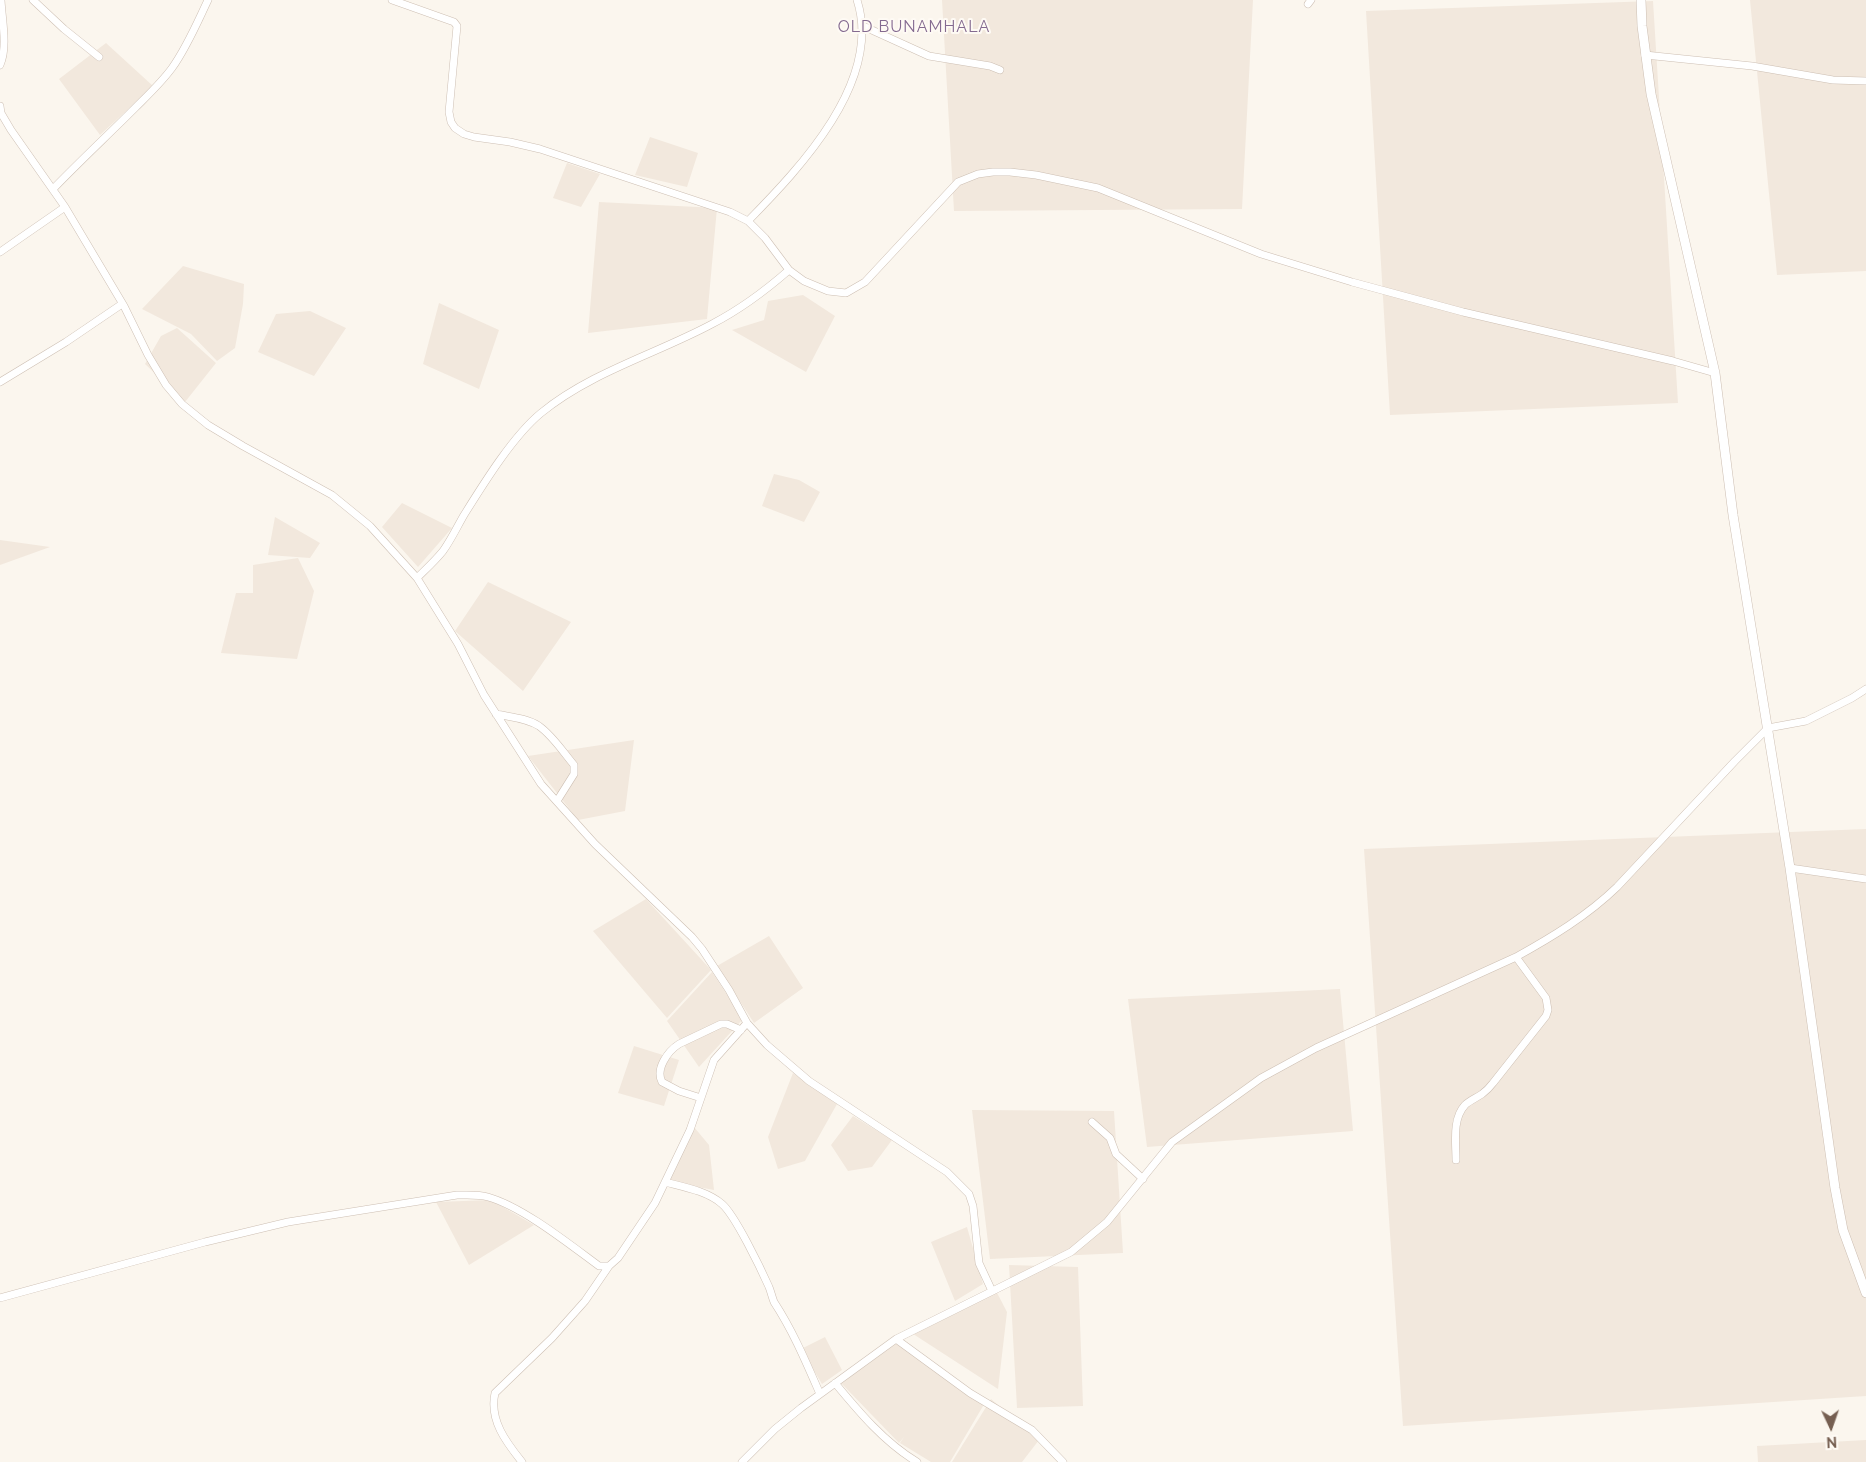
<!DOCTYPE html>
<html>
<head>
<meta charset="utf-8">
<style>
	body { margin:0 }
	#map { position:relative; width:1866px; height:1462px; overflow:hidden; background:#fbf6ee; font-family:Raleway,sans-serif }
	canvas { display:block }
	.north { position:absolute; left:1806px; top:1402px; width:50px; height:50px; -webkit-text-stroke:4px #fefaf4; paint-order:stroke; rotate:177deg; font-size:14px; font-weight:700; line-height:20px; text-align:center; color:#765f51 }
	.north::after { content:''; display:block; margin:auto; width:18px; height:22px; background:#765f51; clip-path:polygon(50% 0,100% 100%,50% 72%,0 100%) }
</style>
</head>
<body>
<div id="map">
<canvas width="1866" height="1462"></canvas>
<div class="north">N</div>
</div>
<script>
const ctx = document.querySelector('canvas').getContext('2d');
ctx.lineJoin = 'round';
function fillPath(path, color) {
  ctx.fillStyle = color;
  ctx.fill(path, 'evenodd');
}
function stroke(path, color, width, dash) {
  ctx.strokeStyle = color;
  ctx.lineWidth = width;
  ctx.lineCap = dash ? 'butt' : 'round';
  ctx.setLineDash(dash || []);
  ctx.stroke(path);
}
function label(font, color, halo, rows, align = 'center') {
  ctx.font = font + ' Raleway,sans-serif';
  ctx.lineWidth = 4;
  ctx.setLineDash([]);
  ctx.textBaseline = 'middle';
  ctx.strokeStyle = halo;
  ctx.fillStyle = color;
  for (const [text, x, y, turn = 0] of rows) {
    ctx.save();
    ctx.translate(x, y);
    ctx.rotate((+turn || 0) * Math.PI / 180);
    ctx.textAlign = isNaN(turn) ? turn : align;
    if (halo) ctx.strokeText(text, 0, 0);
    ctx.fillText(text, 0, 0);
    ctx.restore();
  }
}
fillPath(new Path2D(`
	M942,0H1253L1242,209L954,211Z
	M1750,0H1866V271L1777,275Z
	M1653,1L1678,403L1390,415L1366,11Z
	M106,43L153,86L100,135L59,79Z
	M650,137L698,153L687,187L635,175Z
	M567,163L600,174L581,207L553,198Z
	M599,202L717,208L707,319L588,333Z
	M183,266L244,284L243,304L235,348L217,361L191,334L142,309Z
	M803,295L835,316L806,372L732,330L764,320L768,301Z
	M439,303L499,330L479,389L423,364Z
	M310,311L346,328L314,376L258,352L276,314Z
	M177,328L216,363L185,402L145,364L161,336Z
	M774,474L799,480L820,492L804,522L762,506Z
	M402,503L452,528L418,567L382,527Z
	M275,517L320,543L310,558L268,555Z
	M0,540L50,547L0,565Z
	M298,558L314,591L297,659L221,653L236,593H253V565Z
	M488,582L571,622L523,691L455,631Z
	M634,740L625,811L578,820L528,756Z
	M1866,829V1396L1403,1426L1364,849Z
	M646,899L711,970L667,1018L593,931Z
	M769,936L803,988L754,1023L717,966Z
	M712,972L743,1019L699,1067L667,1021Z
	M1340,989L1353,1131L1147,1147L1128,999Z
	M634,1046L679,1060L664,1106L618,1093Z
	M793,1073L837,1104L805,1161L778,1169L768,1137Z
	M972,1110L1114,1111L1123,1253L990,1259Z
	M853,1116L892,1140L872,1167L848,1171L831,1145Z
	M689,1121L709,1145L714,1190L667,1181Z
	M491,1200L534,1225L469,1265L436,1202Z
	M967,1227L983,1284L955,1301L931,1242Z
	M1009,1265L1078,1267L1083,1406L1017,1408Z
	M994,1287L1007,1312L998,1389L907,1330Z
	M825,1337L842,1370L822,1384L801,1349Z
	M903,1339L943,1376L986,1401L950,1462H931L900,1443L904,1437L899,1443L841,1383Z
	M991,1399L1039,1440L1022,1462H952Z
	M1866,1440V1462H1758L1757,1446Z`), '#f2e8dd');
const minor = new Path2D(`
	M33,0L64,29L99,57
	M392,0L454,22L457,26L449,112L451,122L455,128L464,134L474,137L510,142L540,149L730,212L748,221L765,238L789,270L804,281L828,291L846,293L865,282L958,182L978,174L993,172H1010L1036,175L1098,188L1261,254L1352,282L1463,312L1673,361L1715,373
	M1308,4L1311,0
	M863,26L929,56L990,66L1000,70
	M1645,55L1752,66L1833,80L1866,81
	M0,65C8,47 2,20 1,0
	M0,106L1,113L11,130L65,207L124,306L148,355L166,385L182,404L208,425L243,446L332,495L370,526L417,578L458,644L484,695L541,784L595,844L692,937L702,949L729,990L747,1023L767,1045L809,1081L947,1172L969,1194L973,1206L979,1263L992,1291
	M53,189C80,161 108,135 135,108C148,95 161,83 172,68C187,47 197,23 208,0
	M748,221C800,168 883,81 857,0
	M0,252L65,207
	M0,382L66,342L122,304
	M417,578C426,569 435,561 443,551C451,540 457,527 464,515C484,483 513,436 541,413C591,372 656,354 712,324C741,309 765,291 789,270
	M496,714C510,717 527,718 539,726C553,736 563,752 574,765V774L557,801
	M1790,868L1866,879
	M701,1098L679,1091L662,1082C655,1069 668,1051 679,1044L721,1024H727L741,1030
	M1092,1122L1110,1138L1116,1154L1143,1179
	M1456,1160C1456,1143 1452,1119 1465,1105C1469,1101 1476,1098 1482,1094C1486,1091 1490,1087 1493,1083L1546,1016L1548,1010L1546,998L1516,957
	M665,1182C684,1187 707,1191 722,1204C735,1215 761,1269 769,1287C771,1292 772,1297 774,1302C793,1331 806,1362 820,1394
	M0,1298L205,1242L288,1222L457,1195C467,1195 478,1194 488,1197C523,1207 569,1244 599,1266H609L618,1258L655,1203L690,1130L714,1060L747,1023
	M896,1339L970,1393L1032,1430L1063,1462
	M835,1383C859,1412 884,1442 917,1462
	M522,1462C506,1442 489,1420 495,1393L552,1338L585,1301L609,1266
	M742,1462L775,1429L801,1408L896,1339L1071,1252L1107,1222L1172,1142L1261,1078L1316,1048L1516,957C1552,937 1587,916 1617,887L1735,761L1768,728L1806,721L1852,698L1866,689`);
const tertiary = new Path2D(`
	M1641,0L1642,26L1651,94L1715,373L1733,515L1790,868L1835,1188L1843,1230L1866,1293`);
stroke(minor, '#cdbfb3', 8);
stroke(tertiary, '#cdbfb3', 10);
stroke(minor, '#fff', 7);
stroke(tertiary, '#fff', 9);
ctx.letterSpacing = '1px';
label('16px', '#846a90', '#fefaf4', [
	["OLD BUNAMHALA",914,27]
]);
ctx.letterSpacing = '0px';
</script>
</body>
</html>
